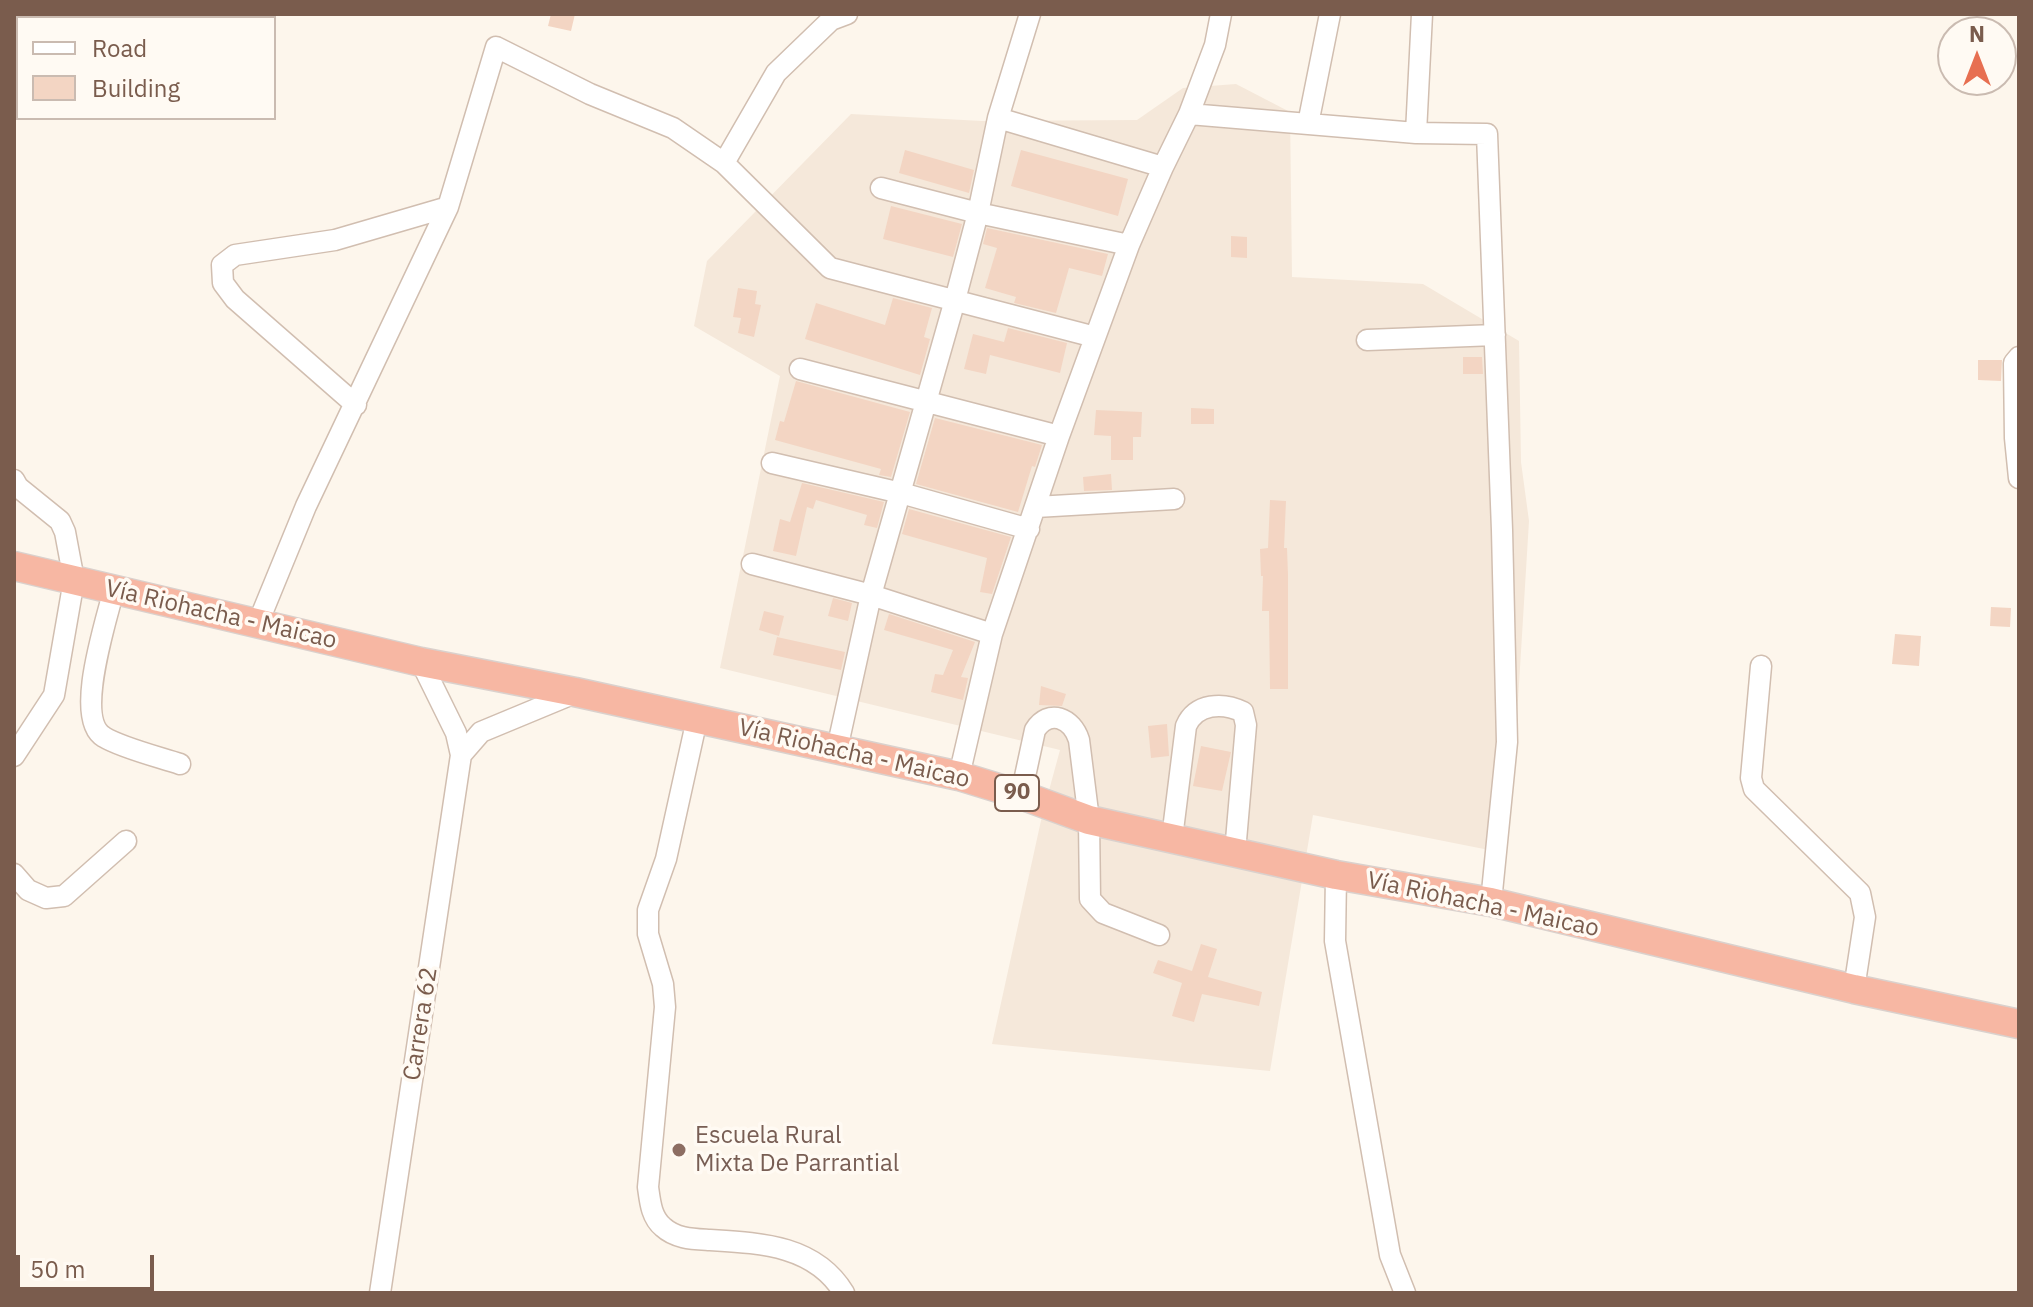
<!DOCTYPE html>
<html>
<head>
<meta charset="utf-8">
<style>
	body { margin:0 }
	#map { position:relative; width:2033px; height:1307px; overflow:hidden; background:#fdf6ec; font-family:"IBM Plex Sans",sans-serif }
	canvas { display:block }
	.frame { position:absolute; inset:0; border:16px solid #7a5c4d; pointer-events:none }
	.legend { position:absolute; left:16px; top:16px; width:260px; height:104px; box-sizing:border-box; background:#fffaf3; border:2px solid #cabbb1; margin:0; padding:10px 14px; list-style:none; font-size:24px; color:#7a5c4d }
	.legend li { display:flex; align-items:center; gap:16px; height:40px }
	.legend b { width:40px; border:2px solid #cabbb1 }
	.north { position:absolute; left:1937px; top:16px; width:80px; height:80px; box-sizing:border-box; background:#fffaf3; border:2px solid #cabbb1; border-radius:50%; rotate:0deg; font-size:22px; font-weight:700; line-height:32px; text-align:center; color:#7a5c4d }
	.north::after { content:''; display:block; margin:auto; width:28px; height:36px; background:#e76f51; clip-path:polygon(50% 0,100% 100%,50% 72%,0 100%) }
	.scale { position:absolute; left:16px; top:1255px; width:138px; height:36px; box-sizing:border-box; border:4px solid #7a5c4d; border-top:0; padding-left:10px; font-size:24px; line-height:28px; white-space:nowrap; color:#7a5c4d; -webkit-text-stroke:6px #fffaf3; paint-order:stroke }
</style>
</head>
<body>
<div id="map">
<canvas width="2033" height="1307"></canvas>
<div class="frame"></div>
<ul class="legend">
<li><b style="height:10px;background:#fff"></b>Road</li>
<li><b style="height:22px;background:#f3d5c3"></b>Building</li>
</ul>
<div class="north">N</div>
<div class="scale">50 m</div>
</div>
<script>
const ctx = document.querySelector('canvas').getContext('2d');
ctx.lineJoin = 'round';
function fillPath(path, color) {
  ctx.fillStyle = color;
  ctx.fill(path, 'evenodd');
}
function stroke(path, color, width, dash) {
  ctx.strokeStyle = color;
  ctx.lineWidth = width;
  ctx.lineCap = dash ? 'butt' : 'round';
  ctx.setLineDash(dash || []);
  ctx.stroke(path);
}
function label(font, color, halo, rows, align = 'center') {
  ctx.font = font + ' "IBM Plex Sans",sans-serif';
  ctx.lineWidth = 7;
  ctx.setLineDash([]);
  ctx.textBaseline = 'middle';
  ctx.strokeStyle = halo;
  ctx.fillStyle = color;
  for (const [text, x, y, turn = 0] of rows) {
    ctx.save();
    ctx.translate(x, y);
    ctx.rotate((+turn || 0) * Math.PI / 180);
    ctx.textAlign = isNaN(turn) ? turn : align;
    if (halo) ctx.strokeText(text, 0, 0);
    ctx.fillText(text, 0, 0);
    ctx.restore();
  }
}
fillPath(new Path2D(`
	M1236,84L1290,112L1292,277L1423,284L1519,341L1521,462L1529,521L1512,798L1494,851L1313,815L1270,1071L992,1044L1042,816L1060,750L720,668L780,376L694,326L707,261L851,114L982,121L1137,120L1183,88Z`), '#f5e8da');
fillPath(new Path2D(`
	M551,14H575L571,31L548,26Z
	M905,150L974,170L969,193L899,173Z
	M1021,150L1128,179L1118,216L1011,186Z
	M891,206L962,224L953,257L883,239Z
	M987,228L1108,254L1102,276L1069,268L1056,313L1014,303L1016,297L985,288L997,248L983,244Z
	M1231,236L1247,237V258L1231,257Z
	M738,288L757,291L755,304L761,305L754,337L738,333L741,318L733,317Z
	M893,298L932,308L924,337L930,339L920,375L805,339L816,303L885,325Z
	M1008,328L1067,343L1060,373L990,355L986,374L964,369L973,334L1004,342Z
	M1463,357H1482L1483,374H1463Z
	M1978,360H2002L2001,381L1978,380Z
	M796,381L910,412L891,477L879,475L881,469L775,440L780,421L784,422Z
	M1191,408L1214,409V424H1191Z
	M1096,410L1142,412L1141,437H1133V460H1111V436L1094,435Z
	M935,418L1042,445L1035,467L1032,466L1018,512L916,484Z
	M1111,474L1112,490L1084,491L1083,477Z
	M802,483L884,502L877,528L864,525L867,515L816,500L813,509L807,507L796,556L773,551L780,519L790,522Z
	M1270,500L1286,501L1284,548H1287L1288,575V689H1270L1269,611H1262L1263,576H1261L1260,549L1268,548Z
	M909,509L1011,537L992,594L980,592L987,558L902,534Z
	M833,598L852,603L848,621L828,616Z
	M1991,607L2011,608L2010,627L1990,626Z
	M764,611L784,616L779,636L759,630Z
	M889,614L975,642L961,677L968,678L963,700L931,692L935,674L943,675L953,650L884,630Z
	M1895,634L1921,636L1919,666L1892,664Z
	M777,637L845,652L841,670L773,655Z
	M1041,686L1066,694L1062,706L1039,705Z
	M1167,724L1169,756L1151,758L1148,726Z
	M1201,746L1231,752L1222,791L1193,786Z
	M1201,944L1217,949L1208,977L1262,992L1259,1006L1202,994L1194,1022L1172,1016L1182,983L1153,973L1158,960L1192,971Z`), '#f3d5c3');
const minor = new Path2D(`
	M1189,114L1416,133L1487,134L1502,530L1507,742L1491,902
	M998,118L1163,167
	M1308,124L1330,14
	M1416,133L1422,14
	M724,163L776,73L831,20L847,14
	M881,188L978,213L1129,245
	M1367,340L1495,335
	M2019,357L2014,363L2015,438L2019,478
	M800,369L1059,436
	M356,405L235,299L223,283L222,265L235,255L335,240L448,207
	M772,463L901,493L1029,529
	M14,480L18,487L60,521L65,532L74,580L54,695L14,756
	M1036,507L1174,499
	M752,564L871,595L992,634
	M114,589C107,619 73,719 104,737C122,748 159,757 180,764
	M258,623L306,506L448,207L496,47L590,94L673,128L724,163L830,268L1095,337
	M1761,666L1751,778L1754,789L1860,893L1865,917L1854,989
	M697,719L666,859L648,910V934L663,984L665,1007L648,1187C650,1201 651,1217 663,1227C676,1239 694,1239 710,1240C760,1243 815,1245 844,1293
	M837,749L871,595L955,300L978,213L998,118L1030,14
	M461,755L481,732L575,693
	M959,776L992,634L1059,436L1129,245L1163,167L1189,114L1215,45L1221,14
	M1021,795L1035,730C1049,708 1072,718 1079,740L1089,820L1090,899L1103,913L1159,935
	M1172,838L1186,726C1196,703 1223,702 1243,712L1246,725L1235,852
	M14,874L28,890L46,898L64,896L126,841
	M1336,875L1335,941L1390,1255L1405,1293
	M380,1293L461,755L456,733L421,662`);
const highway = new Path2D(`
	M14,566L421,662L575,692L959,776L1021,795L1089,820L1336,875L1491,902L1854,989L2019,1024`);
stroke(minor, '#d1beb0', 23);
stroke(highway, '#dad1cd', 31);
stroke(minor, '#fff', 20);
stroke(highway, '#f7b7a3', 28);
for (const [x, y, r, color] of [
	[679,1150,8,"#8d6e63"]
]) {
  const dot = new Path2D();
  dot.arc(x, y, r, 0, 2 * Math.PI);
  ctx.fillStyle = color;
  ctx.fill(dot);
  stroke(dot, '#fffaf3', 3);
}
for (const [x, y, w] of [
	[1017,793,44]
]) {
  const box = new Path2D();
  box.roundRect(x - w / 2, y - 18, w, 36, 6);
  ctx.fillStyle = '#fffaf3';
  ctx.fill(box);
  stroke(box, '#7a5c4d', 2);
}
label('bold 22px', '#7a5c4d', null, [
	["90",1017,793]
]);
label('24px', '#7a5c4d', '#fffaf3', [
	["Vía Riohacha - Maicao",221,615,13],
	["Vía Riohacha - Maicao",854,754,13],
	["Vía Riohacha - Maicao",1483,905,12],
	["Carrera 62",421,1024,-81]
]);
label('24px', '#785e54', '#fffaf3', [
	["Escuela Rural",695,1136],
	["Mixta De Parrantial",695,1164]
], 'left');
</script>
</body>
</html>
